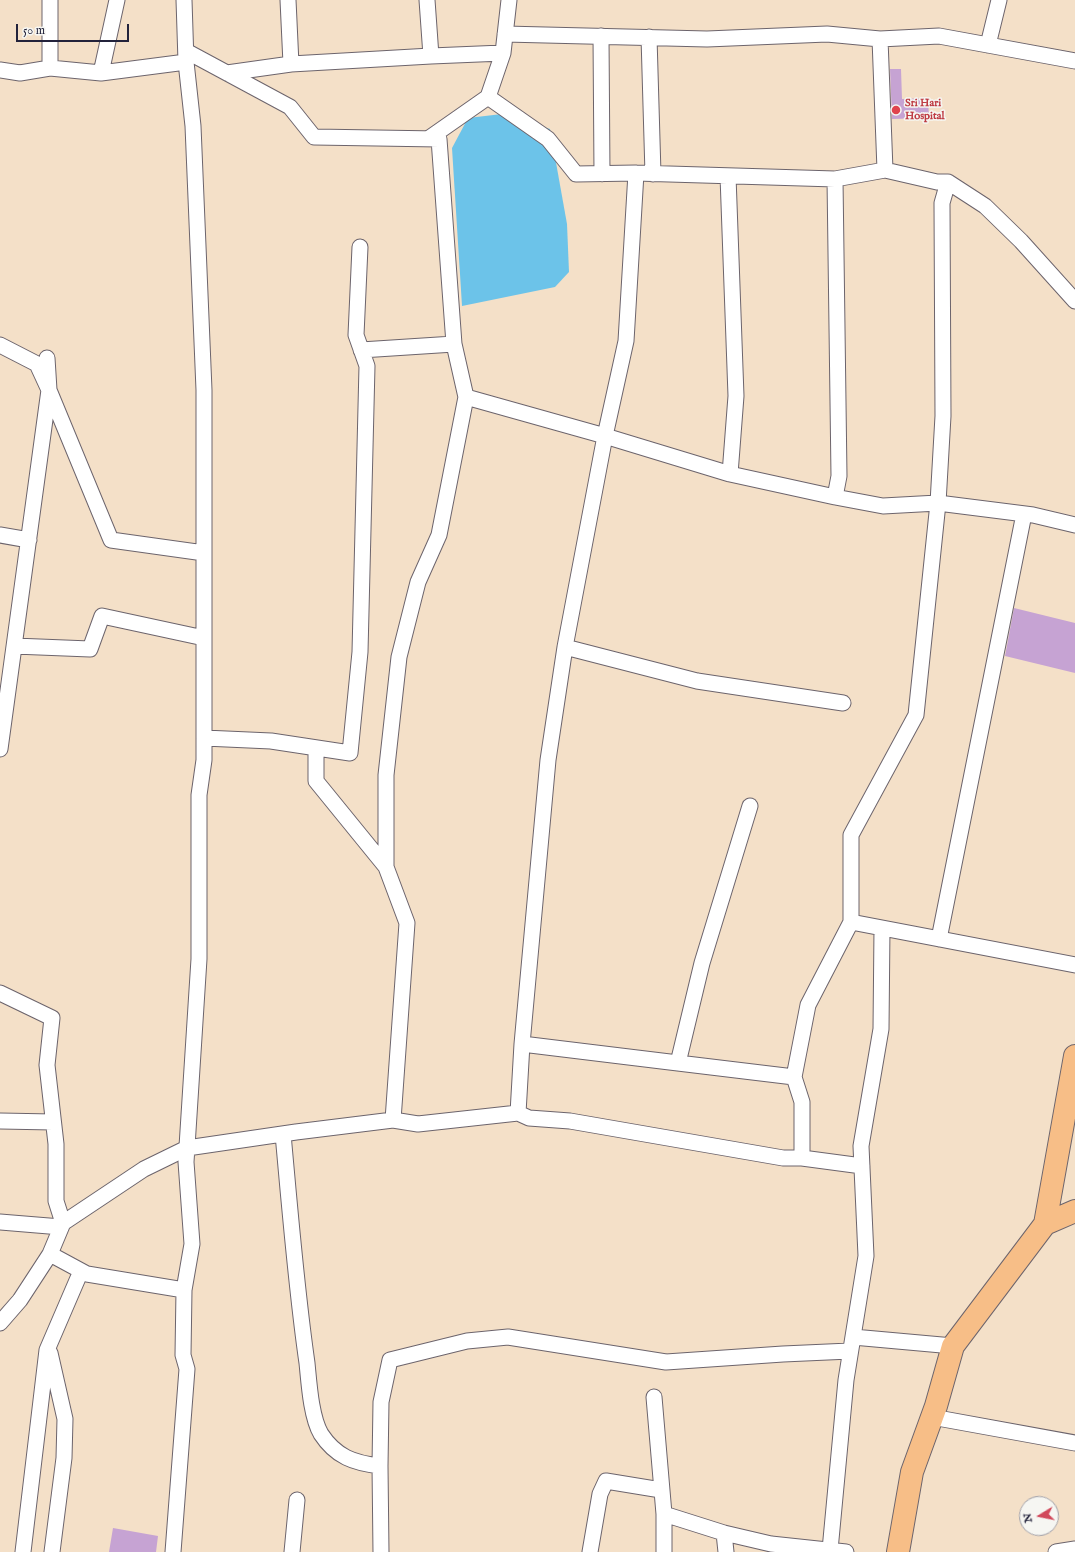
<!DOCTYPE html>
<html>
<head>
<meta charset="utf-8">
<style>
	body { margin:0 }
	#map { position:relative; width:1075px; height:1552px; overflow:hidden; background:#f4e0c8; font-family:"IM FELL English",serif }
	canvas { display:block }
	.north { position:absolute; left:1019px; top:1496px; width:40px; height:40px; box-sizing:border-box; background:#f6f6f2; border:1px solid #a1a1a9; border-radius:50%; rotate:260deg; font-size:11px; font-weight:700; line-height:16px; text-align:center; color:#22223b }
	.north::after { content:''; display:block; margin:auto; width:14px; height:18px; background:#d1495b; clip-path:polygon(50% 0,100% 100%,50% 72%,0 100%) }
	.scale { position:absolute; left:16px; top:24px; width:113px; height:18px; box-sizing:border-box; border:2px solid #22223b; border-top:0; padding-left:5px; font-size:12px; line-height:14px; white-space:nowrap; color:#22223b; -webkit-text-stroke:3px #f6f6f2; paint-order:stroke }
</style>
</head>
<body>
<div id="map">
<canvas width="1075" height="1552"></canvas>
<div class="north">N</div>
<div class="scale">50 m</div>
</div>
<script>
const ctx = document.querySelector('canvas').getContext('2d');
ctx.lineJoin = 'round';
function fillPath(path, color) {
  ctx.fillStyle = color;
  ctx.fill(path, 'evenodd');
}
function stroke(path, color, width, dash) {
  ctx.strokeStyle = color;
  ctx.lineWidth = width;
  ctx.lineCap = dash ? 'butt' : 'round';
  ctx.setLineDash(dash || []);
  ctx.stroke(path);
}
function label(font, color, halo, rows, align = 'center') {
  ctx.font = font + ' "IM FELL English",serif';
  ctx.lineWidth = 3;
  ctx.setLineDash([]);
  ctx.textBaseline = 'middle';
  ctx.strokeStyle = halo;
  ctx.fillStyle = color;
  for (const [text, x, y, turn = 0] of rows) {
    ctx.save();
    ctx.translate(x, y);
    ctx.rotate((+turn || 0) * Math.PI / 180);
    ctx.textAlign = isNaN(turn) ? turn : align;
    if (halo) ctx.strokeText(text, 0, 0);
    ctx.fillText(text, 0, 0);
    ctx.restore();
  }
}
fillPath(new Path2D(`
	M502,114L550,129L567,224L569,272L555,287L462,306L452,148L468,118Z`), '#6cc3e9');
fillPath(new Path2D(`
	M890,69H901L902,99L928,98L929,118L892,119Z
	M1014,608L1075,623V673L1005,656Z
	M113,1528L158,1536L156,1552H109Z`), '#c6a3d3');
const minor = new Path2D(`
	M288,0L291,64
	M505,34L707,39L827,34L880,39L939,36L1075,61
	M601,36L602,174
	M649,37L653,174
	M880,39L885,170
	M988,45L999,0
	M186,51L290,107L314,137L439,139L454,344L466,397L439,535L418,582L399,657L386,775V867
	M431,56L503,53L509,0
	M50,68V0
	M0,70L20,73L50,68L101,73L186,62
	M101,73L117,0
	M227,73L291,64L431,56L427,0
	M488,97L548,139L576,174L636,173L835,179L885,170L937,182H948L985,206L1021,241L1075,301
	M428,139L488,97L503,53
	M728,176L736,396L730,474
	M0,345L37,364L49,390L111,540L204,553
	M361,350L454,344
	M466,397L605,436L730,474L835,497L883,506L938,503L1033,515L1075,525
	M835,497L839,476L835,179
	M0,535L29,540
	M14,646L90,649L102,616L204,638
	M565,647L697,681L843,703
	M204,738L271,741L350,753L360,652L367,366L356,335L360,247
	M316,748V781L386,867L407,923L393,1120
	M0,749L49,390L47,358
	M750,806L702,963L678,1063L794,1077
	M851,922L1075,965
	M939,939L1024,514
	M0,993L52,1018L47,1065L56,1144V1201L63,1223
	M522,1044L678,1063
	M518,1113L522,1044L548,760L565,647L605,436L626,341L636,173
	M0,1121L53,1122
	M283,1134C290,1210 296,1287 307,1363C309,1383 311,1417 321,1434C336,1457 354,1463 380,1466
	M802,1158V1102L794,1077L808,1005L851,922V835L916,715L938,503L943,416L942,203L948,182
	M0,1222L61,1227
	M50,1254L87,1274L184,1290
	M0,1323L20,1300L50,1254L63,1223L144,1169L187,1148L296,1132L393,1120L418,1124L518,1113L529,1118L570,1121L783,1158H802L862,1166
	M853,1337L953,1346
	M50,1353L65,1419L64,1458L52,1552
	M654,1397L664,1514V1552
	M932,1417L1075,1443
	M664,1514L724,1533L771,1544L846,1552
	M724,1533L726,1552
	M830,1550L846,1380L866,1256L861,1146L881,1029L882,928
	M23,1552L47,1350L81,1271
	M173,1552L187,1369L183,1355L184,1290L192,1244L186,1162L199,959V795L204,760V390L193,126L186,62L184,0
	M292,1552L297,1500
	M381,1552L380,1466L381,1402L390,1360L467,1341L508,1337L666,1362L783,1354L850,1351
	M590,1552L600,1494L606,1481L661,1490
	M1056,1552L1075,1549`);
const primary = new Path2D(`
	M1045,1224L1075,1056
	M898,1552L912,1472L936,1406L953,1346L1045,1224L1075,1211`);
stroke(minor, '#6c646c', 17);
stroke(primary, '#6c646c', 24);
stroke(minor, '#fff', 15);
stroke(primary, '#f7be87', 22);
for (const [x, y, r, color] of [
	[896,110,5,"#e0444e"]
]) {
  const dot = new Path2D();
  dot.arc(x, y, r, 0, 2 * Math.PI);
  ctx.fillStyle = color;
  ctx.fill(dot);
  stroke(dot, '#f6f6f2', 1.5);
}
label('bold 11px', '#be3a42', '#f6f6f2', [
	["Sri Hari",905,104],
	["Hospital",905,117]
], 'left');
</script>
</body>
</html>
